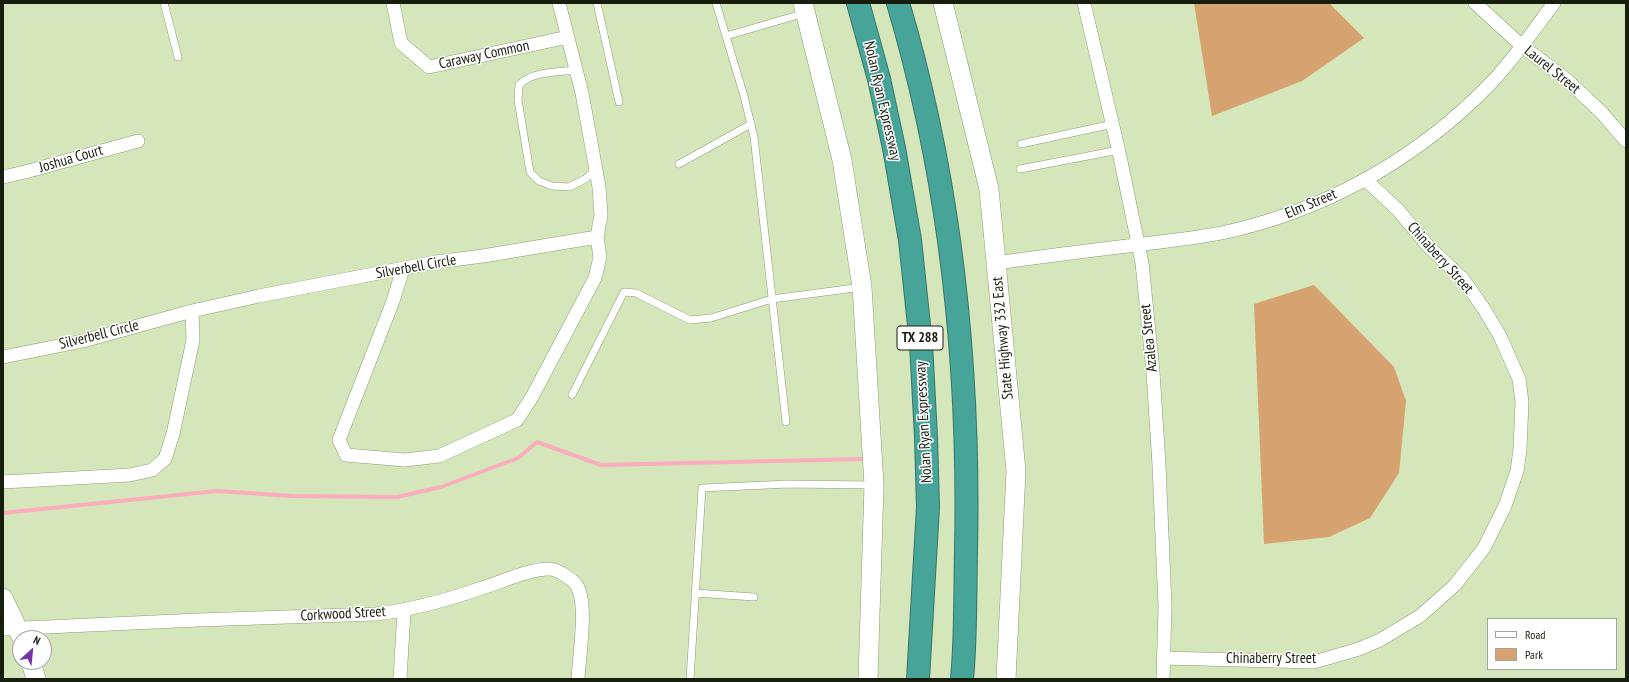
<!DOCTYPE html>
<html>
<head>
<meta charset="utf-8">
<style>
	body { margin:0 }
	#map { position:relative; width:1629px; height:682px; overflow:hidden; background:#d4e6ba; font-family:"PT Sans Narrow",sans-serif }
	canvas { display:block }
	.frame { position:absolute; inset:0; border:4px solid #181e0e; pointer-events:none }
	.legend { position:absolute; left:1487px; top:618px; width:130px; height:52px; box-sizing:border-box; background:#fff; border:1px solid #a3a59f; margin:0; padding:5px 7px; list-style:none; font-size:12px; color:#181e0e }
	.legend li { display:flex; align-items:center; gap:8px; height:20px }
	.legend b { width:20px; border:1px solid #a3a59f }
	.north { position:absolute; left:12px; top:630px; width:40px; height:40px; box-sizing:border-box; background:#fff; border:1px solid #a3a59f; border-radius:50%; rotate:27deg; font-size:11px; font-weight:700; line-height:16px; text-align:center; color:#181e0e }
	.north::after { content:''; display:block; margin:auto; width:14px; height:18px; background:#7434a9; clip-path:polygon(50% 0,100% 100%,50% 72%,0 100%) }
</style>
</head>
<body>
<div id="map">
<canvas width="1629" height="682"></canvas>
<div class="frame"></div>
<ul class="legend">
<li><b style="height:5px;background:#fff"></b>Road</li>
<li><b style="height:11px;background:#d5a270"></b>Park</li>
</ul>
<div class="north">N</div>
</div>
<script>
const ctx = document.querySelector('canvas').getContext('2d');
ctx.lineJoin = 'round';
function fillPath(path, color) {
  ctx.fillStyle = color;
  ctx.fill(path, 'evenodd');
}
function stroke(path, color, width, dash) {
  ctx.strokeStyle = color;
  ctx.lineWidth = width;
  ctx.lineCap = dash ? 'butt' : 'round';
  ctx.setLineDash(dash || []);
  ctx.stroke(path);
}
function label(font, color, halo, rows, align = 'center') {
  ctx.font = font + ' "PT Sans Narrow",sans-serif';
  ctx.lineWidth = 3;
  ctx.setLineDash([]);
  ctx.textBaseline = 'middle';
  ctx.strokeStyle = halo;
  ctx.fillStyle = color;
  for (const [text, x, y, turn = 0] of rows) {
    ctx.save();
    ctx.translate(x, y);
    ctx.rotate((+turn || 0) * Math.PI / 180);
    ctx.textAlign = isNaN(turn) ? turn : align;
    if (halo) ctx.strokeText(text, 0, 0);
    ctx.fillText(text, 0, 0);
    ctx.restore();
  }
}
fillPath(new Path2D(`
	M1194,3H1329L1364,38L1302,81L1212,116Z
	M1314,285L1394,367L1406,401L1399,473L1370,518L1329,537L1264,544L1254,304Z`), '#d5a270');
stroke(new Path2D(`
	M3,513L217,491L292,496L397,497L441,487L518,458L537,442L601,465L862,459`), '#f9adbd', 4);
const lane = new Path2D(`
	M164,3L178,57
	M597,3L619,102
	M716,3L744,96L754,137L786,422
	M726,36L805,13
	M576,70C559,72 532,71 519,85L518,100L530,172L539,181L552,186L569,187L585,179L596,170
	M1021,144L1113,124
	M679,164L751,124
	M1020,169L1119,150
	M572,395L624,292L636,293L690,320L711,318L772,299L862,287
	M695,593L754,597
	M690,679L702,488L788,484L872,485`);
const street = new Path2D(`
	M393,3L401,43L429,67L568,37
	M1084,3L1119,152L1142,263L1153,372L1159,465L1165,606L1163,679
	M1475,3L1522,46L1567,80L1601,112L1626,141
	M3,177L25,172L138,141
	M996,263C1045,256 1094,250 1144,244C1175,240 1208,237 1239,229C1335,205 1421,155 1490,84C1514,59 1533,31 1554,3
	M403,269L393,301L339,440L346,455L405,460L439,456L517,420L532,397L595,278L600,257L597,237L601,215L599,187L582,93L559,3
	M3,357L83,341L192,311L259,296L436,262L483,256L597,237
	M3,482L130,475L152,470L165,459L173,434L193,340L192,311
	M3,629L198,620L376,614C412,610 447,600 482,588C501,582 529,569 549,569C557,569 573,579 577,586C588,604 579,657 578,679
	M1163,658L1314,662L1359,649L1380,640L1420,616L1455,585L1484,548L1505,506L1517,471L1520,449L1522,402L1519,379L1500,336L1484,309L1463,279L1429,247L1398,210L1366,180
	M400,679L404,611`);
const secondary = new Path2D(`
	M803,3L842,160L862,287L874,485L868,679
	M943,3L989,189L1016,471L1006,679
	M3,598L22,638
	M31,662L36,679`);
const highway = new Path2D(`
	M858,3L879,79L894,148L910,240L921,344L926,437L928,507L918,679
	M898,3C951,181 970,367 966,552C965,595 966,637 962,679`);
stroke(lane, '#8d9d73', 8);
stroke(street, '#8d9d73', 14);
stroke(secondary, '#8d9d73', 20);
stroke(highway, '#367568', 24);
stroke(lane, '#fff', 7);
stroke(street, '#fff', 13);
stroke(secondary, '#fff', 19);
stroke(highway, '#46a499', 22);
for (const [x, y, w] of [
	[920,338,46]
]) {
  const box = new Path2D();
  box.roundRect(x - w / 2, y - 12, w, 24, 3);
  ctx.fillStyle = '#fff';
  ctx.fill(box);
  stroke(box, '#181e0e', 1);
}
label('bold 14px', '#181e0e', null, [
	["TX 288",920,338]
]);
label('15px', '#181e0e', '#fff', [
	["Caraway Common",484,55,-12],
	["Laurel Street",1552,70,39],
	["Nolan Ryan Expressway",882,101,77],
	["Joshua Court",71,159,-16],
	["Elm Street",1311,204,-23],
	["Chinaberry Street",1440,258,48],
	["Silverbell Circle",416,267,-10],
	["Silverbell Circle",99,335,-14],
	["State Highway 332 East",1003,338,-95],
	["Azalea Street",1149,338,-96],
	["Nolan Ryan Expressway",924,422,-93],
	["Corkwood Street",343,614,-3],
	["Chinaberry Street",1271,659]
]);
</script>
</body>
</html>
